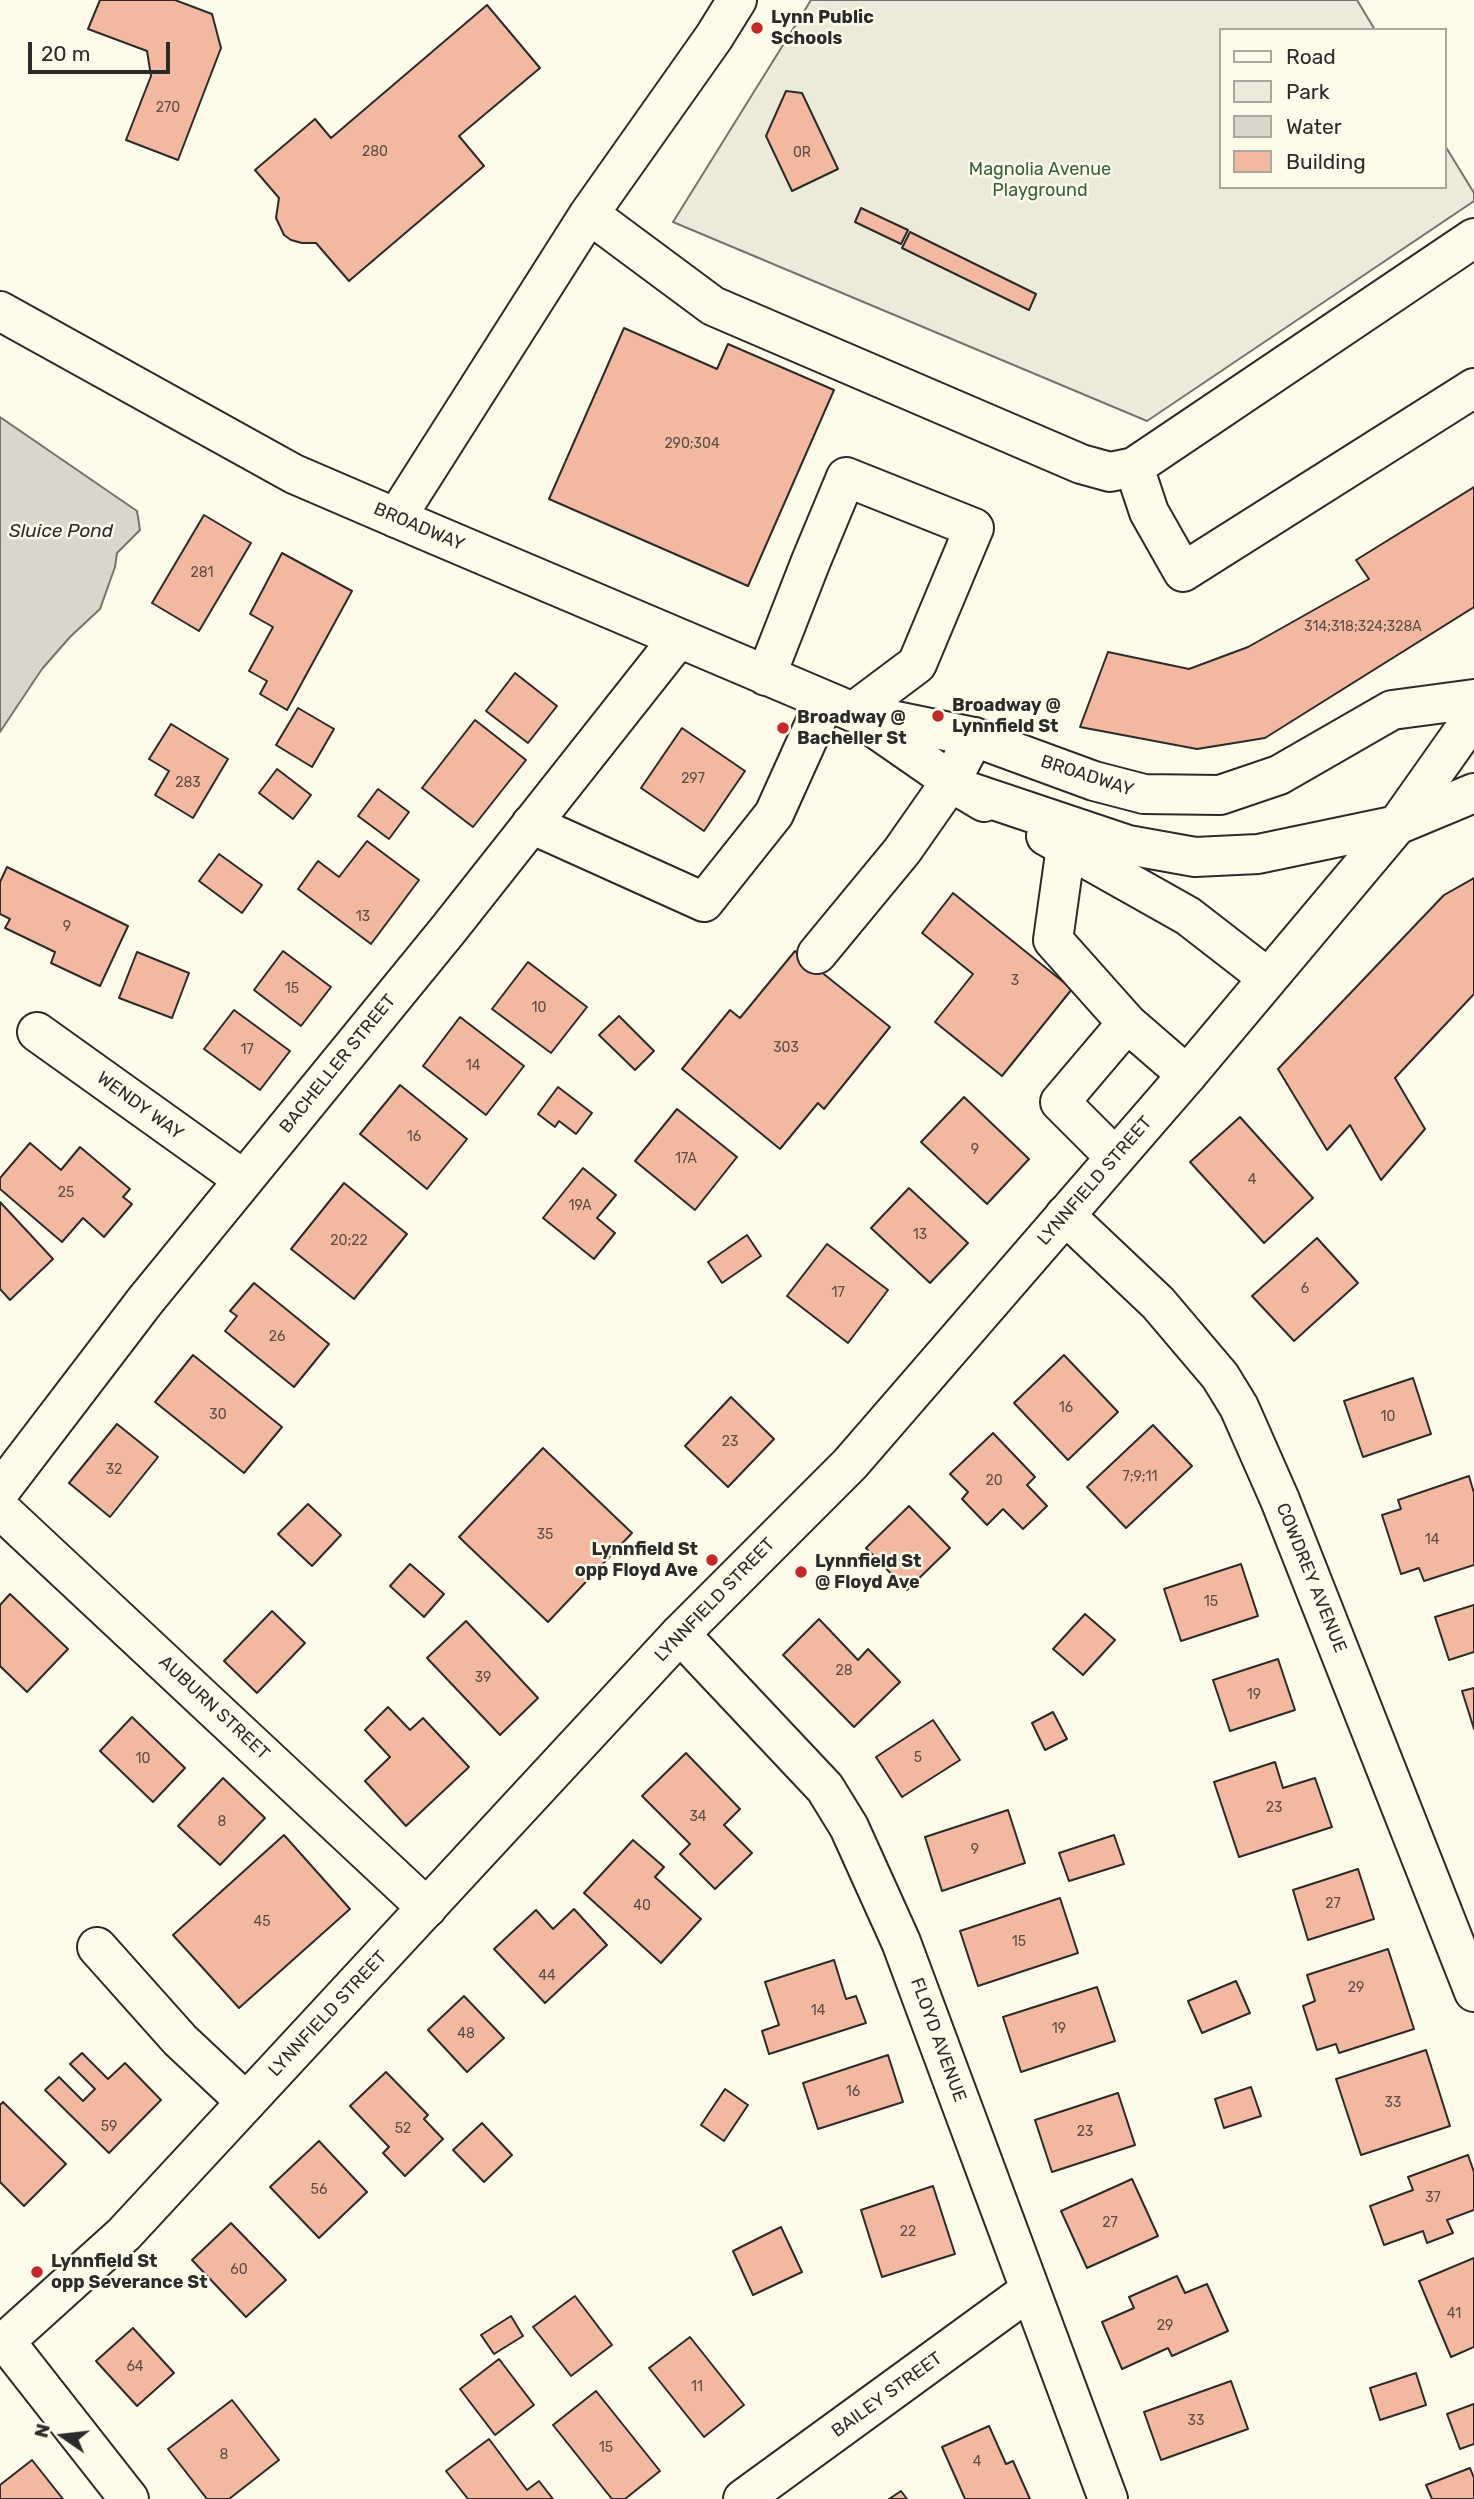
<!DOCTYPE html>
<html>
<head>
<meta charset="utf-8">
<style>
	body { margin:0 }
	#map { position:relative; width:1474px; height:2499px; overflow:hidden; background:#fdfbea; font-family:Rubik,sans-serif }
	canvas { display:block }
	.legend { position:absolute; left:1219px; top:28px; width:228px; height:161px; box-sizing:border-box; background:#fdfbea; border:2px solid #a9a89e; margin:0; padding:9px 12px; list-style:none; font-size:21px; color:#2b2b2b }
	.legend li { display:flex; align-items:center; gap:14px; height:35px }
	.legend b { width:35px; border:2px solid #a9a89e }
	.north { position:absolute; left:28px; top:2401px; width:70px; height:70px; -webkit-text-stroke:5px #fdfbea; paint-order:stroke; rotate:284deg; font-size:19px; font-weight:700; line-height:28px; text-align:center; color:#2b2b2b }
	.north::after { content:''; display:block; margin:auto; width:24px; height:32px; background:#2b2b2b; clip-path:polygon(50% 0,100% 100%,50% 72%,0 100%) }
	.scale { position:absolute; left:28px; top:42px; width:142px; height:32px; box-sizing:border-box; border:4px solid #2b2b2b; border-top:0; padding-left:9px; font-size:21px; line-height:24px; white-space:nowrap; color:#2b2b2b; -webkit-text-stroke:5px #fdfbea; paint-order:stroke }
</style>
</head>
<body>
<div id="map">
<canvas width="1474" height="2499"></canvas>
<ul class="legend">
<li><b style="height:9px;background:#fdfbea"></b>Road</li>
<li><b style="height:19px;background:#ecebdb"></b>Park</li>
<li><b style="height:19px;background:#d8d7c9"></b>Water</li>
<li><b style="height:19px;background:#f2b8a0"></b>Building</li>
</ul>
<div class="north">N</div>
<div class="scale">20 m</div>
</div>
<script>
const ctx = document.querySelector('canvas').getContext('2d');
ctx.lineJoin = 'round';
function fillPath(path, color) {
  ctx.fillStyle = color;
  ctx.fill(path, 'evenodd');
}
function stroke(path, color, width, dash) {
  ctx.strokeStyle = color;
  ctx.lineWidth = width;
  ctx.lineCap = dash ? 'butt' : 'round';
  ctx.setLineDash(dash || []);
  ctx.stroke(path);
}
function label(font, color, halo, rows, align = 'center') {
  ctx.font = font + ' Rubik,sans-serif';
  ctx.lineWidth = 5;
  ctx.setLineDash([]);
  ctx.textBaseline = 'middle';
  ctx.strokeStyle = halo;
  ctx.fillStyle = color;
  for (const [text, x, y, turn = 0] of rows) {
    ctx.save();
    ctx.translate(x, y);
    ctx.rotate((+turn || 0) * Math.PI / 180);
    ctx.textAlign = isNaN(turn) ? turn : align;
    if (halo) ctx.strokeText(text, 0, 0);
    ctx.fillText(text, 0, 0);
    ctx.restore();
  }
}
const green = new Path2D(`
	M811,0H1357L1375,30H1220V187H1444V144L1474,193V201L1147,421L673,222Z`);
fillPath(green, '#ecebdb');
stroke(green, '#74746e', 2);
const water = new Path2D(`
	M0,417L137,511L140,530L117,553L115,567L100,609L70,637L42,669L0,732Z`);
fillPath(water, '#d8d7c9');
stroke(water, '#74746e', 2);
const building = new Path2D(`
	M100,0H175L212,14L221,48L178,160L126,140L151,76L147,51L88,29Z
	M487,5L540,68L459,136L484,166L349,281L316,243H302L291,240L284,235L276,218L279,198L255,170L315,119L331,138Z
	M786,91L802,93L838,169L792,191L766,136Z
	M861,208L908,230L901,244L855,222Z
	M910,232L1036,294L1029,310L902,248Z
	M624,328L717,369L728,344L834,390L748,586L549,499Z
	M1474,487V607L1265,738L1197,749L1080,727L1108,652L1189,669L1248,647L1369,579L1356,560Z
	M204,515L251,543L199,631L152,603Z
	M282,553L352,591L287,710L260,694L267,681L249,671L273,627L250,614Z
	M515,673L557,706L528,743L486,711Z
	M298,708L334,729L312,767L276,745Z
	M475,720L526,760L473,827L422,788Z
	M171,724L228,759L193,818L155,795L169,771L149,759Z
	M682,728L745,771L704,831L641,788Z
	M277,769L311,795L293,819L259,793Z
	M378,789L409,812L389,839L358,816Z
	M367,841L419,880L371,944L298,889L318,861L339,877Z
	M219,854L262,885L242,913L199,881Z
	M7,867L128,926L100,986L51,963L55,952L5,928L10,919L0,914V882Z
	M1474,878V994L1395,1078L1425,1129L1381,1180L1350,1125L1327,1150L1278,1069L1444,895Z
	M953,893L1072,989L1002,1076L935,1022L973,974L922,933Z
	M283,951L331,987L301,1026L254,990Z
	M795,951L890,1027L824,1109L818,1103L780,1149L682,1069L730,1010L740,1018Z
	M137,952L189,973L172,1018L119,998Z
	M528,962L587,1007L551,1053L492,1009Z
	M234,1010L290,1051L260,1090L204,1049Z
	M619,1016L654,1051L635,1070L599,1035Z
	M460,1017L524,1066L486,1115L423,1066Z
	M400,1085L467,1139L427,1189L360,1134Z
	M558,1087L592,1113L576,1134L559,1121L555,1127L538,1114Z
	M964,1097L1029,1159L987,1204L921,1142Z
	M677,1109L737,1157L695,1210L635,1161Z
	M1240,1117L1313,1198L1264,1243L1190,1162Z
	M30,1143L61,1170L80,1147L130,1189L123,1197L132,1204L104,1237L83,1218L62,1242L0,1189V1178Z
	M583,1168L616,1195L597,1218L615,1233L594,1259L543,1218Z
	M344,1183L407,1234L354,1299L291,1249Z
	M909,1188L968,1243L930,1283L871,1228Z
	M0,1202L53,1259L10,1300L0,1289Z
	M747,1235L761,1256L722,1283L708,1262Z
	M1317,1238L1358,1283L1294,1341L1252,1296Z
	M827,1244L888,1290L848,1343L787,1296Z
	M254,1283L329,1344L294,1387L225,1331L237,1316L230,1311Z
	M193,1355L282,1427L244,1473L155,1402Z
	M1064,1355L1118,1412L1068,1460L1014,1403Z
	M1413,1378L1431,1434L1363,1457L1344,1401Z
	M731,1397L774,1439L728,1487L685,1446Z
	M117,1424L158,1457L110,1517L69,1483Z
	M1153,1425L1192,1466L1126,1528L1087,1487Z
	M993,1433L1035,1477L1027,1485L1047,1506L1023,1529L1003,1509L987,1525L962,1499L968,1492L950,1474Z
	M543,1448L632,1533L548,1622L459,1537Z
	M1469,1476L1474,1493V1565L1424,1581L1419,1568L1401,1574L1382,1515L1401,1509L1398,1500Z
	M308,1504L341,1535L312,1566L278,1534Z
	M909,1506L950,1548L907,1590L866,1548Z
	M410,1564L444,1594L424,1617L390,1586Z
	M1241,1564L1258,1616L1181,1641L1164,1589Z
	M10,1594L68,1649L27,1692L0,1666V1605Z
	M1474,1605V1652L1449,1660L1435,1617Z
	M272,1611L305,1643L257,1693L224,1661Z
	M1085,1614L1115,1640L1083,1675L1053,1649Z
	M819,1619L858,1660L868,1649L900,1682L854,1727L783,1655Z
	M466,1621L538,1698L500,1735L427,1658Z
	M1278,1659L1295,1710L1230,1731L1213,1680Z
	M1474,1688V1729L1462,1691Z
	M388,1707L410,1730L423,1718L469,1767L406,1826L365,1781L390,1757L365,1730Z
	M1053,1712L1067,1739L1045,1750L1032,1723Z
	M132,1717L185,1768L153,1802L100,1751Z
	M933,1720L960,1760L902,1797L876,1757Z
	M686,1753L740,1809L724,1825L752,1853L715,1889L680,1854L690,1844L642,1796Z
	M1275,1762L1283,1788L1315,1778L1332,1827L1239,1857L1214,1782Z
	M223,1778L265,1818L220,1865L178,1826Z
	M1008,1810L1025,1863L942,1891L925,1837Z
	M284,1835L350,1909L239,2008L173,1935Z
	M1114,1835L1124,1864L1069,1881L1059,1853Z
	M633,1840L664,1867L655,1877L701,1919L661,1963L584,1893Z
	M1358,1869L1374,1919L1308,1940L1293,1890Z
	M1060,1898L1078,1953L978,1986L960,1931Z
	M574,1909L607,1945L545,2003L494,1949L536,1910L553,1929Z
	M1388,1949L1414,2029L1339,2053L1336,2044L1317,2050L1303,2006L1315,2001L1307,1975Z
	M834,1960L846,1999L856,1996L866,2023L769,2054L762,2031L779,2025L765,1982Z
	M1236,1981L1250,2013L1202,2033L1188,2001Z
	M1097,1987L1115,2041L1021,2072L1003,2017Z
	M464,1996L504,2038L467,2072L428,2030Z
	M1426,2050L1450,2126L1361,2155L1336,2079Z
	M82,2053L108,2079L125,2063L161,2100L109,2153L45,2090L59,2077L83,2101L95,2089L70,2064Z
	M888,2055L903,2102L818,2129L803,2083Z
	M386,2072L428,2115L424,2119L443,2139L405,2176L383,2153L389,2147L350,2106Z
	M1251,2087L1261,2116L1224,2128L1215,2099Z
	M725,2089L748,2105L724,2141L701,2125Z
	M1118,2093L1135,2145L1052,2172L1035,2120Z
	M3,2102L66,2164L24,2206L0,2182V2105Z
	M482,2123L512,2155L484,2182L453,2150Z
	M319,2141L367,2192L319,2238L270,2187Z
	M1468,2155L1474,2172V2210L1447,2220L1453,2233L1427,2243L1423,2231L1384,2245L1370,2206L1413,2190L1408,2177Z
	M1132,2179L1158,2236L1087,2268L1061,2211Z
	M933,2186L955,2254L882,2277L861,2210Z
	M231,2223L286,2280L246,2317L192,2260Z
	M781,2227L802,2272L753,2295L733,2251Z
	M1474,2258V2347L1451,2357L1419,2281Z
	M1177,2276L1185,2293L1207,2284L1228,2331L1172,2356L1168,2348L1122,2369L1102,2322L1134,2308L1129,2297Z
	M575,2296L612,2345L571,2376L533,2327Z
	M511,2316L523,2336L494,2354L481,2335Z
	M133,2328L174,2373L137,2406L96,2361Z
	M690,2337L744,2405L704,2437L649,2368Z
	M499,2359L534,2405L495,2435L460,2389Z
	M1416,2373L1426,2405L1380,2420L1370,2388Z
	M1231,2381L1248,2429L1161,2460L1144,2412Z
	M596,2391L660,2471L625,2499H612L553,2425Z
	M232,2400L279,2460L229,2499H207L168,2449Z
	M1474,2404V2444L1460,2449L1447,2414Z
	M989,2426L1006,2464L1013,2461L1030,2499H965L942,2447Z
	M489,2439L527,2490L539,2481L553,2499H468L446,2471Z
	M32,2460L63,2499H0V2485Z
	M1470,2468L1474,2478V2499H1432L1426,2485Z
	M901,2491L907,2499H889Z`);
fillPath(building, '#f2b8a0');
stroke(building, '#2b2b2b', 2);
const minor = new Path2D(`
	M589,214L713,306L1081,464L1110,472L1134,467L1474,238
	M1134,467L1149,512L1183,572L1474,388
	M396,518L589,214L714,37L737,0
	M766,676L811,561L846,477L974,528L917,664L853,712
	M531,824L704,902L774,814L825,701
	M1066,847L1053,940L1127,1023L1187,1075
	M817,954L902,851L951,781L974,737
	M37,1032L244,1180
	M1115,1157L1060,1102L1127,1023
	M1065,1215L1158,1303L1220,1376L1239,1407L1280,1500L1474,1992
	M0,1491L145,1301L448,930L678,639
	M0,1509L427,1908
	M680,1634L825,1788L849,1827L901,1942L1108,2499
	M97,1947L180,2040L246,2102
	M5,2341L129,2499
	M743,2499L1030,2290`);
const major = new Path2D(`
	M0,311L294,474L422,529L853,712L974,737L1094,781L1144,794L1220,795L1279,775L1392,710L1474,699
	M866,722L964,790L984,802
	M964,790L1128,845L1195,857L1258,854L1397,825L1474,793
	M1046,836L1188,916L1268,978
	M0,2346L124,2234L680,1634L850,1464L1187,1075L1397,825L1474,716`);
stroke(minor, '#2b2b2b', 42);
stroke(major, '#2b2b2b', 42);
stroke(minor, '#fdfbea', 38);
stroke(major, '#fdfbea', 38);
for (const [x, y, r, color] of [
	[757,28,7,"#c62828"],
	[938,716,7,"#c62828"],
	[783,728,7,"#c62828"],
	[712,1560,7,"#c62828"],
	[801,1572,7,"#c62828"],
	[37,2272,7,"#c62828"]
]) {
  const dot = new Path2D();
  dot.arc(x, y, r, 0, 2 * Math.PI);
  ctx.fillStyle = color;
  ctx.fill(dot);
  stroke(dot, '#fdfbea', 2.5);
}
label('14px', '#5d4e48', null, [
	["270",168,108],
	["280",375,152],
	["0R",802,153],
	["290;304",692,444],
	["281",202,573],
	["314;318;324;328A",1363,627],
	["297",693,779],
	["283",188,783],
	["13",363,917],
	["9",67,927],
	["3",1015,981],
	["15",292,989],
	["10",539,1008],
	["303",786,1048],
	["17",247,1050],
	["14",473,1066],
	["16",414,1137],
	["9",975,1150],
	["17A",686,1159],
	["4",1252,1180],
	["25",66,1193],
	["19A",580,1206],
	["13",920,1235],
	["20;22",349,1241],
	["6",1305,1289],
	["17",838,1293],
	["26",277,1337],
	["16",1066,1408],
	["30",218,1415],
	["10",1388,1417],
	["23",730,1442],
	["32",114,1470],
	["7;9;11",1140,1477],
	["20",994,1481],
	["35",545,1535],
	["14",1432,1540],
	["15",1211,1602],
	["28",844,1671],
	["39",483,1678],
	["19",1254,1695],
	["5",918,1758],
	["10",143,1759],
	["23",1274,1808],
	["34",698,1817],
	["8",222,1822],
	["9",975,1850],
	["27",1333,1904],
	["40",642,1906],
	["45",262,1922],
	["15",1019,1942],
	["44",547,1976],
	["29",1356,1988],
	["14",818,2011],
	["19",1059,2029],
	["48",466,2034],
	["16",853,2092],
	["33",1393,2103],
	["59",109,2127],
	["52",403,2129],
	["23",1085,2132],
	["56",319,2190],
	["37",1433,2198],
	["27",1110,2223],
	["22",908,2232],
	["60",239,2270],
	["41",1454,2314],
	["29",1165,2326],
	["64",135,2367],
	["11",697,2387],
	["33",1196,2421],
	["15",606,2448],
	["8",224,2455],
	["4",977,2462]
]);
label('bold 18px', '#2b2b2b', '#fdfbea', [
	["Lynn Public",771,18],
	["Schools",771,39],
	["Broadway @",952,706],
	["Lynnfield St",952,727],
	["Broadway @",797,718],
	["Bacheller St",797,739],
	["Lynnfield St",698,1550,"right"],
	["opp Floyd Ave",698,1571,"right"],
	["Lynnfield St",815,1562],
	["@ Floyd Ave",815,1583],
	["Lynnfield St",51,2262],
	["opp Severance St",51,2283]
], 'left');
label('18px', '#34623c', '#fdfbea', [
	["Magnolia Avenue",1040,170],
	["Playground",1040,191]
]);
label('18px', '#2b2b2b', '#fdfbea', [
	["BROADWAY",419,527,23],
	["BROADWAY",1087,776,18],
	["BACHELLER STREET",338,1064,-51],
	["WENDY WAY",140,1106,36],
	["LYNNFIELD STREET",1095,1181,-49],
	["COWDREY AVENUE",1311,1578,68],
	["LYNNFIELD STREET",715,1600,-46],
	["AUBURN STREET",214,1708,43],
	["LYNNFIELD STREET",328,2014,-47],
	["FLOYD AVENUE",938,2040,70],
	["BAILEY STREET",887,2395,-36]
]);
label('italic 19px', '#2b2b2b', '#fdfbea', [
	["Sluice Pond",61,532]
]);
</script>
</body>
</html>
